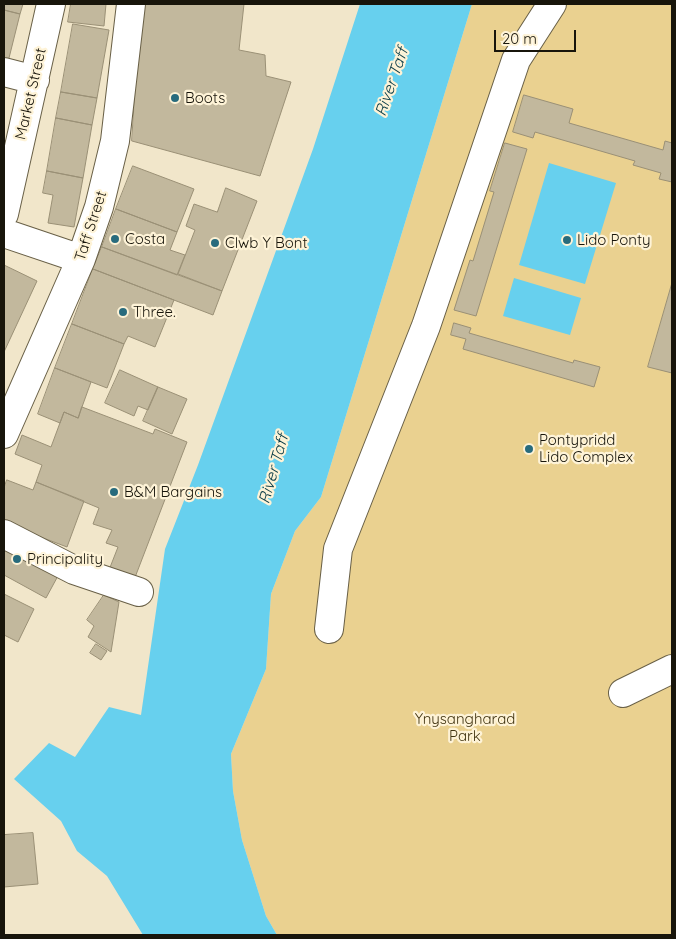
<!DOCTYPE html>
<html>
<head>
<meta charset="utf-8">
<style>
	body { margin:0 }
	#map { position:relative; width:676px; height:939px; overflow:hidden; background:#f1e6ca; font-family:Quicksand,sans-serif }
	canvas { display:block }
	.frame { position:absolute; inset:0; border:5px solid #18150b; pointer-events:none }
	.scale { position:absolute; left:494px; top:30px; width:82px; height:22px; box-sizing:border-box; border:2px solid #18150b; border-top:0; padding-left:6px; font-size:15px; line-height:18px; white-space:nowrap; color:#18150b; -webkit-text-stroke:4px #fef3d7; paint-order:stroke }
</style>
</head>
<body>
<div id="map">
<canvas width="676" height="939"></canvas>
<div class="frame"></div>
<div class="scale">20 m</div>
</div>
<script>
const ctx = document.querySelector('canvas').getContext('2d');
ctx.lineJoin = 'round';
function fillPath(path, color) {
  ctx.fillStyle = color;
  ctx.fill(path, 'evenodd');
}
function stroke(path, color, width, dash) {
  ctx.strokeStyle = color;
  ctx.lineWidth = width;
  ctx.lineCap = dash ? 'butt' : 'round';
  ctx.setLineDash(dash || []);
  ctx.stroke(path);
}
function label(font, color, halo, rows, align = 'center') {
  ctx.font = font + ' Quicksand,sans-serif';
  ctx.lineWidth = 4.5;
  ctx.setLineDash([]);
  ctx.textBaseline = 'middle';
  ctx.strokeStyle = halo;
  ctx.fillStyle = color;
  for (const [text, x, y, turn = 0] of rows) {
    ctx.save();
    ctx.translate(x, y);
    ctx.rotate((+turn || 0) * Math.PI / 180);
    ctx.textAlign = isNaN(turn) ? turn : align;
    if (halo) ctx.strokeText(text, 0, 0);
    ctx.fillText(text, 0, 0);
    ctx.restore();
  }
}
fillPath(new Path2D(`
	M472,4H672V935H277L266,916L242,840L233,791L231,754L266,669L271,594L295,531L321,497Z`), '#ead190');
fillPath(new Path2D(`
	M360,4H472L321,497L295,531L271,594L266,669L231,754L233,791L242,840L266,916L277,935H143L107,876L77,851L61,821L14,779L49,743L75,757L109,707L141,715L165,549L198,465L313,149Z
	M549,163L616,183L585,284L519,265Z
	M514,278L581,298L570,335L503,316Z`), '#67d0ee');
const building = new Path2D(`
	M5,4H23L20,14L4,10Z
	M71,4H106L104,26L68,22Z
	M141,4H244L239,50L265,55L266,76L291,82L260,176L132,141Z
	M4,10L20,14L8,62L4,61Z
	M73,24L109,30L97,98L61,92Z
	M61,92L97,98L92,125L56,118Z
	M524,95L573,109L569,123L663,150L665,141L672,143V182L659,179L661,173L633,165L635,161L535,132L533,138L513,132Z
	M56,118L92,125L83,178L47,171Z
	M505,143L527,149L476,316L454,310L470,260L473,261L494,192L490,191Z
	M133,166L194,189L177,232L116,209Z
	M47,171L83,178L74,227L48,223L53,195L43,193Z
	M226,188L257,201L222,291L178,274L195,230L186,226L194,204L217,212Z
	M116,209L177,232L170,250L185,255L177,275L102,247Z
	M102,247L222,291L213,315L93,269Z
	M4,265L37,281L4,352Z
	M93,269L174,300L155,347L128,336L124,344L72,324Z
	M672,283V373L648,367Z
	M454,323L471,328L469,333L573,363L574,360L600,367L594,387L463,349L466,339L451,335Z
	M72,324L124,344L107,388L55,368Z
	M55,368L91,382L78,418L64,412L60,423L38,414Z
	M120,370L158,387L148,410L138,406L134,416L105,403Z
	M158,387L187,399L172,434L143,421Z
	M82,407L153,434L155,429L187,442L134,580L109,570L118,547L106,543L112,530L93,524L99,508L36,482L42,465L15,454L22,435L51,447L64,412L78,418Z
	M7,480L33,490L36,482L84,501L67,547L4,523V488Z
	M4,545L59,574L46,598L4,575Z
	M4,594L34,609L18,642L4,635Z
	M104,595L119,602L111,652L88,637L94,626L87,620Z
	M96,644L107,651L101,660L90,653Z
	M33,833L38,884L4,887V835Z`);
fillPath(building, '#c2b89d');
stroke(building, '#9a9076', 1);
const minor = new Path2D(`
	M4,72L35,80
	M4,214L51,4
	M4,233L81,259
	M4,434L81,259L99,207L115,141L131,4
	M4,534L74,570L139,592
	M329,629L338,549L426,326L516,60L552,4
	M623,693L672,669`);
stroke(minor, '#696047', 30);
stroke(minor, '#fff', 28);
for (const [x, y, r, color] of [
	[175,98,5,"#286b7d"],
	[115,239,5,"#286b7d"],
	[567,240,5,"#286b7d"],
	[215,243,5,"#286b7d"],
	[123,312,5,"#286b7d"],
	[529,449,5,"#286b7d"],
	[114,492,5,"#286b7d"],
	[17,559,5,"#286b7d"]
]) {
  const dot = new Path2D();
  dot.arc(x, y, r, 0, 2 * Math.PI);
  ctx.fillStyle = color;
  ctx.fill(dot);
  stroke(dot, '#fef3d7', 2);
}
label('15px', '#18150b', '#fef3d7', [
	["Market Street",31,94,-77],
	["Taff Street",91,226,-72]
]);
label('15px', '#18150b', '#fef3d7', [
	["Boots",185,98],
	["Costa",125,239],
	["Lido Ponty",577,240],
	["Clwb Y Bont",225,243],
	["Three.",133,312],
	["Pontypridd",539,440],
	["Lido Complex",539,457],
	["B&M Bargains",124,492],
	["Principality",27,559]
], 'left');
label('15px', '#403310', '#fef3d7', [
	["Ynysangharad",465,719],
	["Park",465,736]
]);
label('italic 16px', '#063945', '#fef3d7', [
	["River Taff",392,82,-71],
	["River Taff",274,469,-74]
]);
</script>
</body>
</html>
